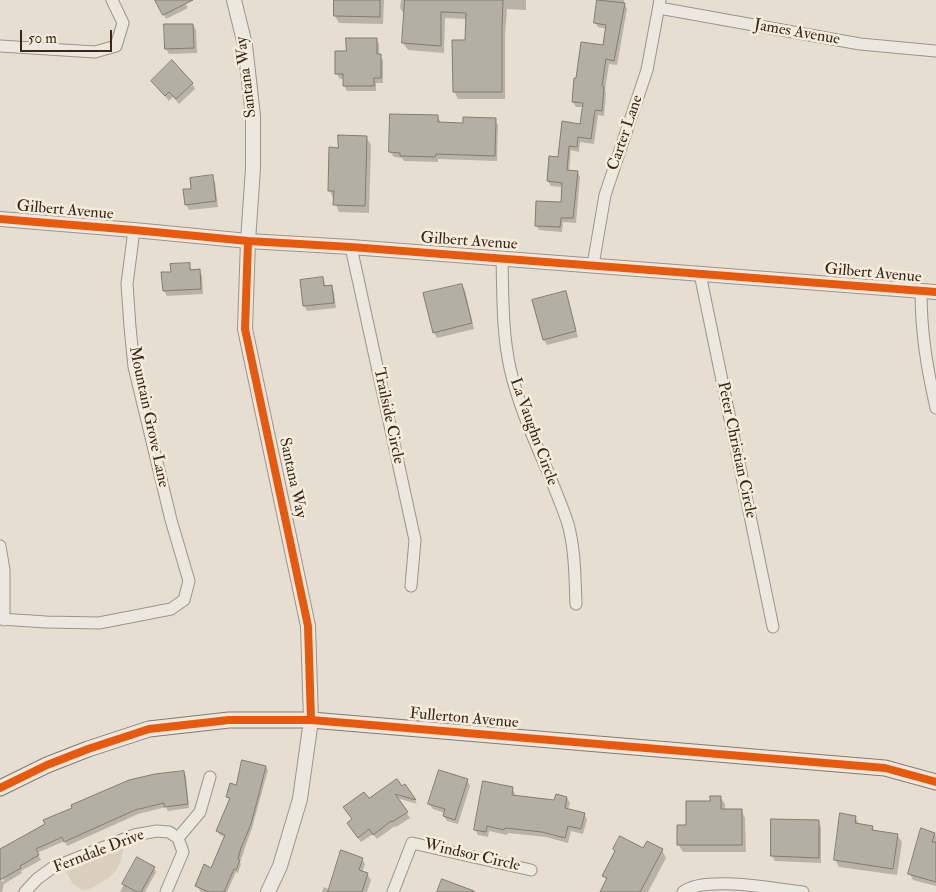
<!DOCTYPE html>
<html>
<head>
<meta charset="utf-8">
<style>
	body { margin:0 }
	#map { position:relative; width:936px; height:892px; overflow:hidden; background:#e6dfd1; font-family:"IM FELL Double Pica",serif }
	canvas { display:block }
	.scale { position:absolute; left:20px; top:30px; width:92px; height:22px; box-sizing:border-box; border:2px solid #39271a; border-top:0; padding-left:6px; font-size:15px; line-height:18px; white-space:nowrap; color:#39271a; -webkit-text-stroke:4px #f5ecdb; paint-order:stroke }
</style>
</head>
<body>
<div id="map">
<canvas width="936" height="892"></canvas>
<div class="scale">50 m</div>
</div>
<script>
const ctx = document.querySelector('canvas').getContext('2d');
ctx.lineJoin = 'round';
function fillPath(path, color) {
  ctx.fillStyle = color;
  ctx.fill(path, 'evenodd');
}
function stroke(path, color, width, dash) {
  ctx.strokeStyle = color;
  ctx.lineWidth = width;
  ctx.lineCap = dash ? 'butt' : 'round';
  ctx.setLineDash(dash || []);
  ctx.stroke(path);
}
function label(font, color, halo, rows, align = 'center') {
  ctx.font = font + ' "IM FELL Double Pica",serif';
  ctx.lineWidth = 5;
  ctx.setLineDash([]);
  ctx.textBaseline = 'middle';
  ctx.strokeStyle = halo;
  ctx.fillStyle = color;
  for (const [text, x, y, turn = 0] of rows) {
    ctx.save();
    ctx.translate(x, y);
    ctx.rotate((+turn || 0) * Math.PI / 180);
    ctx.textAlign = isNaN(turn) ? turn : align;
    if (halo) ctx.strokeText(text, 0, 0);
    ctx.fillText(text, 0, 0);
    ctx.restore();
  }
}
fillPath(new Path2D(`
	M123,848C122,867 113,877 97,885C92,888 88,890 82,890L73,884L66,872Z`), '#dacfbc');
fillPath(new Path2D(`
	M157,0H183L188,8L166,19Z
	M335,0H384L383,24L339,23L335,16Z
	M401,0H526V10L507,9L505,35V99H458L454,91L466,41L467,19L445,18L444,53L408,50L403,43L405,15L400,8Z
	M599,0H624V3L627,9L617,65L609,64L605,90L606,93L604,116L598,115L594,144L580,142L579,152L571,150L569,171L577,172L580,177L576,223L563,222L562,232L539,230L536,225L562,204L563,187L551,186L548,181L559,158L581,125L584,107H576L573,102L604,47L607,29L598,27L595,22Z
	M193,25L196,30L197,53L169,54L166,49Z
	M376,39L379,44V55L383,60V83H376V91H347L344,85V79H340L337,74L347,52Z
	M152,81L192,83L195,89L179,104L173,97L169,101Z
	M438,116L441,124H464L495,120L498,125L497,161L438,159V162L404,161L402,158L394,157L390,152Z
	M366,137L371,145L369,213L339,212L330,191L339,149Z
	M212,177L215,182L218,207L189,210L186,204L192,190Z
	M189,264L192,271H199L202,276L203,294L167,296L164,291L172,273Z
	M323,278L326,287H331L334,292L336,308L307,311L304,306L301,281Z
	M461,285L465,290L474,329L437,338L434,332Z
	M565,293L568,298L578,337L547,345L544,340Z
	M266,767L268,770L252,828L240,862L241,864L238,873L236,872L227,892H201L197,886L212,869L225,837L220,835L217,831L230,801L227,797L237,787Z
	M183,772L186,776L189,808L168,811L166,807L138,814L67,846L65,841L37,853L41,860L21,871L22,873L4,884L2,892H0V880L5,882L0,874V851Z
	M467,780L470,786L458,824L447,821L444,816L445,813L433,809L429,804Z
	M405,786L417,804L397,798L410,818L396,827L395,826L377,839L373,834L361,842L351,829L353,820L368,800Z
	M512,788L515,794V797L555,801L567,798L570,803L568,810L584,814L587,819L583,834L571,831L568,843L546,837L508,833L507,835L489,831L488,837L478,835L475,829Z
	M720,797L725,804V810H741L745,818L746,852H683L678,844L688,826L711,803Z
	M855,817L859,824L872,827L875,831L897,835L902,842L897,875L839,867L835,859Z
	M818,822L821,827V863L775,861L772,856Z
	M934,834L936,836V886L913,880L910,874Z
	M643,850H662L666,858L648,892H604L607,881L604,876Z
	M137,859L154,868L156,872L145,892H120Z
	M362,859L365,864L362,873L367,874L371,880L367,892H322L324,887L330,890Z`), '#0003');
const building = new Path2D(`
	M155,0H193L163,15Z
	M334,0H380V17L334,16Z
	M405,0H503L502,27V92H453L452,40H465L466,13L441,12V46L402,43Z
	M597,0L625,3L614,61L606,59L602,86L604,87L602,111L595,110L591,139L578,137L577,147L569,146L567,170L578,171L573,218H561L560,227L535,226L536,201L561,202L562,183L547,181L549,156L558,157L562,121L580,124L583,103L572,102L574,78H576L581,42L603,45L606,25L594,23Z
	M164,24H193L194,48L165,49Z
	M346,38H377V54H381V78H374V86H343V74H335V51H346Z
	M172,60L193,83L176,99L169,92L165,96L151,81Z
	M390,114L438,115V122L463,123V117L496,118L495,156L436,154L435,157L400,156V153L389,152Z
	M338,135L367,136L365,206L333,205L334,191H328L329,147L338,148Z
	M213,175L216,201L185,205L183,189H191L190,178Z
	M190,263V270L200,269L201,289L163,291L161,272H171L170,264Z
	M323,277L324,286L332,285L334,303L303,306L300,280Z
	M462,284L472,323L433,333L423,293Z
	M566,291L576,331L543,340L532,300Z
	M242,760L266,766L261,786L251,824L241,848L238,859L240,860L236,870L234,869L224,892H209L195,886L204,864L211,868L225,835L216,831L230,798L226,797L230,783L236,785Z
	M439,770L468,779L455,820L443,816L445,809L428,804Z
	M184,771L188,804L164,807V803L135,810L64,842L62,837L36,849L39,855L20,866L21,868L0,880V849L45,824L43,820L72,808L71,805L129,780L155,774Z
	M397,779L402,786L405,784L416,800L395,794L408,812L392,822L391,821L373,835L369,829L358,838L347,823L352,819L343,807L364,792L369,798Z
	M483,781L513,787L512,795L554,800L556,794L567,797L565,808L585,813L581,829L568,826L565,838L542,832L505,828L504,830L487,826L486,832L474,830Z
	M710,796H721V809H742V845H677V825H686V801H710Z
	M840,813L856,816L855,823L873,826L872,830L898,834L893,869L834,860Z
	M771,819L819,820V858L771,856Z
	M921,828L935,833L932,842H936V882L908,874Z
	M620,836L643,848L647,841L663,849L640,892H600L607,878L602,876L615,851L613,849Z
	M341,850L363,858L359,870L368,873L362,892H328Z
	M137,857L155,867L141,892H137L122,884Z
	M442,879L474,891V892H437Z`);
fillPath(building, '#b4afa4');
stroke(building, '#817b72', 1);
const minor = new Path2D(`
	M659,8L860,44L936,51
	M0,46L95,52L116,46L123,23L112,0
	M351,247L415,540L411,586
	M502,258C503,295 502,332 510,368C522,422 551,472 568,524C575,549 575,578 576,604
	M593,265L605,195L647,70L660,0
	M700,274L773,627
	M921,291C921,333 927,368 936,408
	M0,546L4,570V620
	M0,619L46,622L99,623L171,609L184,600L189,581L171,520L134,367L130,327L127,284L134,230
	M178,838L200,812L210,777
	M25,892L37,879L52,868L134,835L157,831L169,832L178,838
	M166,892L183,852L178,838
	M393,892L412,843L531,870
	M683,892C704,875 775,889 803,892`);
const tertiary = new Path2D(`
	M234,0L245,45L253,116V168L248,241L245,329L308,626L311,720L300,799L280,866L268,892
	M0,219L134,230L248,241L351,247L936,292`);
const secondary = new Path2D(`
	M0,788L47,765L88,749L149,729L229,720H311L885,768L936,782`);
stroke(minor, '#9a948a', 13);
stroke(tertiary, '#9a948a', 16);
stroke(secondary, '#817b72', 17);
stroke(minor, '#ece8e0', 11);
stroke(tertiary, '#ece8e0', 14);
stroke(secondary, '#ece8e0', 15);
stroke(new Path2D(`
	M0,219L134,230L248,241L351,247L936,292
	M248,241L245,329L308,626L311,720
	M0,788L47,765L88,749L149,729L229,720H311L885,768L936,782`), '#e8590c', 8);
label('16px', '#39271a', '#f5ecdb', [
	["James Avenue",797,33,10],
	["Santana Way",247,77,-97],
	["Carter Lane",626,133,-71],
	["Gilbert Avenue",65,211,5],
	["Gilbert Avenue",469,242,4],
	["Gilbert Avenue",873,274,5],
	["Trailside Circle",388,416,78],
	["Mountain Grove Lane",148,417,78],
	["La Vaughn Circle",533,432,70],
	["Peter Christian Circle",736,450,78],
	["Santana Way",292,478,78],
	["Fullerton Avenue",464,719,5],
	["Ferndale Drive",99,852,-21],
	["Windsor Circle",472,856,13]
]);
</script>
</body>
</html>
